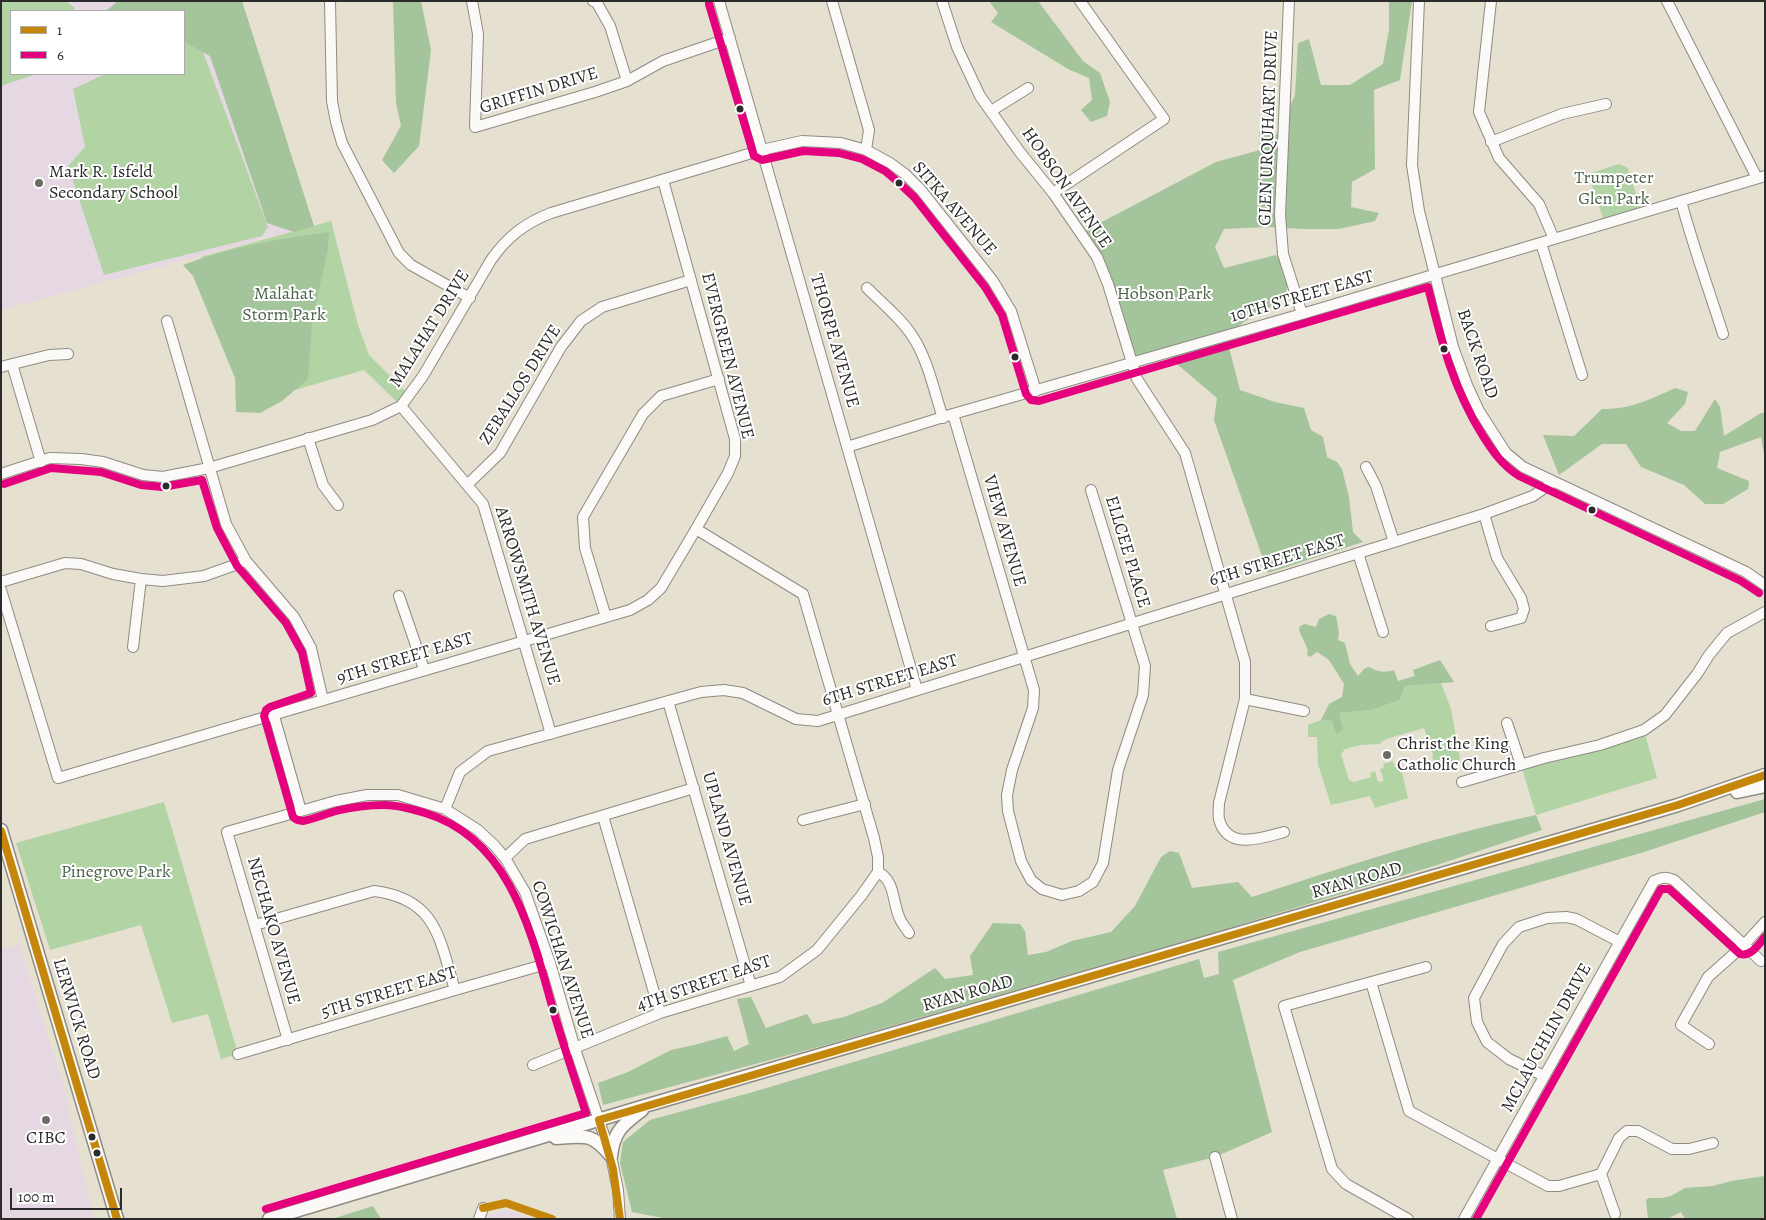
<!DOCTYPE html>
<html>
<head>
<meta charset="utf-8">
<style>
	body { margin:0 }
	#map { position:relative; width:1766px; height:1220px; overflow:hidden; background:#e5e0d0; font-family:Alegreya,serif }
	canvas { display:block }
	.frame { position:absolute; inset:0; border:2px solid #2b2b2b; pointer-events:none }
	.legend { position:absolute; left:10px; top:10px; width:175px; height:65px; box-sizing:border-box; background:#fff; border:1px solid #aaa; margin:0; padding:6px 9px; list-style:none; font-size:15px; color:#2b2b2b }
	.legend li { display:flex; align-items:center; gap:10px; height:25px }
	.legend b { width:25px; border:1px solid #aaa }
	.scale { position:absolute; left:10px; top:1188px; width:112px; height:22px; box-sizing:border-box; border:2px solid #2b2b2b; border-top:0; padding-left:6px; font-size:15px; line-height:18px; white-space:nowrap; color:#2b2b2b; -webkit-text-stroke:4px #fff; paint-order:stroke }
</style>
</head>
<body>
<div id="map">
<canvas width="1766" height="1220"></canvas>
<div class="frame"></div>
<ul class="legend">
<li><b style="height:6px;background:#c4870b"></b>1</li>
<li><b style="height:6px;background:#e5007d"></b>6</li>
</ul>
<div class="scale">100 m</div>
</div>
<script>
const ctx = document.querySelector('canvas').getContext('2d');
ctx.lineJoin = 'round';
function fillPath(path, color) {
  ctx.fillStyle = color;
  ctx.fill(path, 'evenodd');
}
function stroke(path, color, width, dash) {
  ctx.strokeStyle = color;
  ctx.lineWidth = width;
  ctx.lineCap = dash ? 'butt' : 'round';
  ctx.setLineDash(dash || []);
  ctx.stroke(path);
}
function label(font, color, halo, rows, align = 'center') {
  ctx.font = font + ' Alegreya,serif';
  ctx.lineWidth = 4;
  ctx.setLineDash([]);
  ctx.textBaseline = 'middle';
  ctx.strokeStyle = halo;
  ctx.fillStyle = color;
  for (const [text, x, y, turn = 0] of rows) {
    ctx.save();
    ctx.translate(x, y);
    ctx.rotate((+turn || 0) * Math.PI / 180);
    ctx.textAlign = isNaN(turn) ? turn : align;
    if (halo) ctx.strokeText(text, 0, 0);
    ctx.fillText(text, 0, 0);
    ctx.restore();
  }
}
fillPath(new Path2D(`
	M1,1H238L310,226L1,310ZM11,11H184V74H11Z
	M19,944L62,1081L94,1219H1V949Z
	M506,1210L536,1219H486L487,1216Z`), '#e6d8e2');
fillPath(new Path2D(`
	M1,1H65L75,8L73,11H11V74H36L1,86Z
	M184,42L203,52L268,227L262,236L104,275L68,166L85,147L73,89L105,74H184Z
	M1619,164L1628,168L1642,213L1605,224L1588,174Z
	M331,221L358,325L369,355L409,395L401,406L364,370L243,405L201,257Z
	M1441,683L1451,709L1460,759L1456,769L1432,759L1433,755L1424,728L1386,739L1379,744L1361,745L1345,749L1341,754L1349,780L1354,782L1371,777L1370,773L1375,771L1378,782L1384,781L1380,769L1384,768L1383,764L1393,761L1395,767L1401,769L1408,798L1375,808L1370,796L1331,805L1318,764L1317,737H1308V725L1321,720L1332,721L1336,733L1339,713L1372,710L1400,700L1405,686Z
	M1644,730L1657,778L1536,815L1521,765Z
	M164,802L238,1054L221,1059L208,1014L172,1023L141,925L50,950L16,843Z`), '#b2d4a5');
fillPath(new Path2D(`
	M118,1H242L314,226L294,232L267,223L210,56L184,42V11H106Z
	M393,1H421L431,50L419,146L394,173L382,160L401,126L396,103Z
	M989,1H1038L1083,61L1100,73L1110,102L1107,116L1091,122L1081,110L1092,100L1089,78L1068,69L991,22L998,13Z
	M1389,1H1412L1400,80L1374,90L1375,169L1352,182L1351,207L1379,213L1375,221L1339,229H1303L1267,227L1224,229L1215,247L1224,268L1276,255L1291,277L1283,300L1244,322L1226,336L1240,390L1275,402L1304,408L1311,430L1323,437L1327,457L1337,462L1342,469L1349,497L1353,532L1363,542L1268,573L1214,420L1217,398L1165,354L1132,363L1108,284L1081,233L1216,162L1260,150L1259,131L1276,135L1295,95L1298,43L1309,39L1321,85H1350L1383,64L1389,29Z
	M329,232L328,248L312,324L308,379L282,401L260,413L236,412L235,378L193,276L183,265C227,248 283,238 329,232Z
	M1675,388L1688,392L1685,404L1667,423L1681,431H1695L1715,399L1720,407L1724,436L1761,413H1765V459L1761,437L1720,452L1717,468L1749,481L1748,489L1723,504H1705L1684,485L1641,467L1626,444H1602L1559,475L1543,435L1574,436L1602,409C1629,410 1651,399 1675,388Z
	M1329,614L1336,616L1339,632L1338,640L1345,643L1350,664L1358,676L1364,669L1369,667C1377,672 1385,673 1394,670L1398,681L1415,676L1413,670L1440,660L1454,682L1405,686L1400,700L1372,710L1339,713L1343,730L1336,734L1332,721L1321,720L1329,704L1342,697L1344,684L1329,660L1317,652L1310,657L1307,655L1308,650L1299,630L1300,626L1305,624L1316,627L1319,619Z
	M1765,799V812L1644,852L1300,952L1233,980L1272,1132L1215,1157L1163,1170L1177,1219H668L632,1212L620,1163L623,1142L650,1120L753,1092L1199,959L1204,978L1219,974L1218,952Z
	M1536,815L1542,830L1437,865L1229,928L822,1046L603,1105L598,1083L628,1072L671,1050L694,1045L727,1036L734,1051L749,1044L737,999L751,997L766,1028L807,1014L813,1024L844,1017L882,1003L935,968L945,979L973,975L970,956L993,923L1020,924L1025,931L1028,955L1046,952L1072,941L1111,932L1135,906L1161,857L1170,851L1179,853L1192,888L1238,882L1252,897C1346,866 1440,835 1536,815Z
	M1765,1176V1219H1685L1681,1212L1667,1219H1648L1646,1200L1649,1198H1662L1671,1196L1685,1188L1713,1186L1731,1181Z
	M373,1206L381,1219H332Z`), '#a4c49b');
const minor = new Path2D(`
	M330,1L332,101L336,122L342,143L399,253L411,265L470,298
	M472,1L478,34L475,127L595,92L627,81L663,61L730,38
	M593,1L597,3L610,26L627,81
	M719,1L917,690
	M832,1L869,130L866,150
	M942,1L957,47L980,96L1019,151L1053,193L1097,257L1108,284L1137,379L1185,453L1245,662V699L1219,803C1219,808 1218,814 1219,819C1227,851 1262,838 1284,832
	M1289,1L1280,215L1283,254L1302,314
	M1419,1L1412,165L1419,211L1453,347L1467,385L1479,411L1506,453L1523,467L1746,572L1765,585
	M1491,1L1479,112L1499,158L1539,204L1554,239
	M1667,1L1757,178
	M991,111L1028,88
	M1491,142L1562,114L1606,104
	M663,180L735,439V456L728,473L696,529L803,594L874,838L878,857V872C896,881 892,903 900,919C902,924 906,928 909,933
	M1053,193L1164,119L1080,1
	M1681,201C1693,246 1709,290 1723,334
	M1541,243L1582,375
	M867,288C883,304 901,318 913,337C928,360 934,391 943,418
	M167,321L226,524L246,561L294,617L311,648L323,700
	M12,364L41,462
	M1,367L49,355L68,354
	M401,406L483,504L551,734
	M953,414L1034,690L1033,708L1012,770L1007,795L1008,811L1021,861L1031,880L1042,889L1062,895L1079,891L1093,882L1103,863L1118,770L1143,695L1145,666L1091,490
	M308,438L323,485L338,505
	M847,447L953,414L1302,314L1765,176
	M1366,467L1376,486L1394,542
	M1,474L50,458L81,459L103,462L143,475L163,477L209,468L372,420L401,406L423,376L491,260C507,237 525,223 551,213L762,150L802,141L841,143L866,150L890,163L905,174L921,190L993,281L1011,311L1036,391
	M468,484L500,453L561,347L581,321L602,307L691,280
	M1484,514L1497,558L1521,598L1524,609L1521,618L1491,626
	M1358,553L1383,632
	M1,582L65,563L81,564L113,574L141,579L163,581L204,576L246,561
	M1,590L58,778L630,610L648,600L661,588L696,529
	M399,596L424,669
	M606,617L585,548L583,517L643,414L661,396L719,379
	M133,647L141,579
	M1245,699L1304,711
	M668,701L751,986
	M274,716L301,811
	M1507,723L1521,765
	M1462,782L1544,758L1600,745L1644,730L1665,715L1697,674L1709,655L1727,633L1765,612
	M445,809L460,772L488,751L701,692L724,690L743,693L796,719L818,721L1484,514L1533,496L1553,482
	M603,816L660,1013
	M803,820L865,804
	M505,858L525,839L694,788
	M255,925L374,891C437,899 439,938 455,990
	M1371,982L1409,1111L1548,1186H1559L1601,1174L1619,1138L1627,1131H1638L1672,1149H1689L1713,1143
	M288,1040L227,832L336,801L367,795H398L445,809L478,830L495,846L505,858L525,892L550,963L575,1049L611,1156L618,1190L620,1219
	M1709,1044L1681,1025L1708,977L1744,945L1761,961
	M238,1054L455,990L550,963
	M533,1065L660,1013L780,977L817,950L861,896L878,872
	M1544,1076L1509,1059L1487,1042L1477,1022L1474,998L1503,944L1519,927L1547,918L1566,917L1576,919L1620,942
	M1215,1157L1232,1219
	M1601,1174L1615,1214
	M479,1219L483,1208
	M1408,1219L1346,1184L1332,1169L1284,1006L1426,967
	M1464,1219L1654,881C1662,877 1667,877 1674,880L1744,945L1765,922`);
const major = new Path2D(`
	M1737,792L1765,786
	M1,830L117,1219
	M556,1138C585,1136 591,1132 611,1156
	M611,1156C614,1130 623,1125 642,1110
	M269,1219L648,1105L1634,818L1678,805L1765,775`);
stroke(minor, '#8e8b83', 12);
stroke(major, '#8e8b83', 15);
stroke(minor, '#fbfaf8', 10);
stroke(major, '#fbfaf8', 12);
stroke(new Path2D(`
	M1,831L117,1219
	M483,1208L506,1203L552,1219
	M620,1219L613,1169L599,1120L1678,805L1765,775`), '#c4870b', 8);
stroke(new Path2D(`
	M709,4L754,156L762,160L803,151L839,153L862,159L885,171L898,182L914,197L985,287L1002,315L1026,394L1031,400L1039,401L1428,287C1441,340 1453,389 1483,436C1494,453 1502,465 1519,476L1741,581L1759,593
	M4,484L51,468L101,472L141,485L162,487L202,480L217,528L237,566L286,623L302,652L311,693L270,707L266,710L264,716L293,817C296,820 299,821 303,821C314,819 325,814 336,811C352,807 368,805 385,805C399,805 411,809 425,813C512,839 532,936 554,1013C564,1047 575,1080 586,1113L266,1209
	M1476,1219L1661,889H1669L1740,954C1751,957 1758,945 1765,937`), '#e5007d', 8);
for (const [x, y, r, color] of [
	[740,109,4.5,"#2b2b2b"],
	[39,183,5,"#6c6a65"],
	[899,183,4.5,"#2b2b2b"],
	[1444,349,4.5,"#2b2b2b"],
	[1015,357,4.5,"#2b2b2b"],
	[166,486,4.5,"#2b2b2b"],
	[1592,510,4.5,"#2b2b2b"],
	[1387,755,5,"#6c6a65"],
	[553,1010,4.5,"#2b2b2b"],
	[46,1120,5,"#6c6a65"],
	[92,1137,4.5,"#2b2b2b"],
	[97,1153,4.5,"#2b2b2b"]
]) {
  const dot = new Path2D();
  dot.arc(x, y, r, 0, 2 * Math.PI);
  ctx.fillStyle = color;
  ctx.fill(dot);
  stroke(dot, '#fff', 2);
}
label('18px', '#2b2b2b', '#fff', [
	["GRIFFIN DRIVE",539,91,-17],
	["GLEN URQUHART DRIVE",1269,128,-88],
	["HOBSON AVENUE",1066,188,55],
	["SITKA AVENUE",954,209,49],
	["10TH STREET EAST",1302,297,-16],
	["MALAHAT DRIVE",430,329,-58],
	["THORPE AVENUE",834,341,74],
	["BACK ROAD",1477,354,71],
	["EVERGREEN AVENUE",727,356,76],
	["ZEBALLOS DRIVE",521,385,-58],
	["VIEW AVENUE",1004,531,74],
	["ELLCEE PLACE",1127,552,73],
	["6TH STREET EAST",1277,561,-17],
	["ARROWSMITH AVENUE",527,596,73],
	["9TH STREET EAST",405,659,-17],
	["6TH STREET EAST",890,681,-17],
	["UPLAND AVENUE",726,839,74],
	["RYAN ROAD",1357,881,-16],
	["NECHAKO AVENUE",273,931,74],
	["COWICHAN AVENUE",562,960,72],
	["4TH STREET EAST",704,984,-19],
	["5TH STREET EAST",389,993,-17],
	["RYAN ROAD",968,994,-16],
	["LERWICK ROAD",76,1019,73],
	["MCLAUCHLIN DRIVE",1547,1038,-61]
]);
label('18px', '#2b2b2b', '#fff', [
	["Mark R. Isfeld",49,173],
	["Secondary School",49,194],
	["Christ the King",1397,745],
	["Catholic Church",1397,766],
	["CIBC",46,1139,"center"]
], 'left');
label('18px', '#4c6349', '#fff', [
	["Trumpeter",1614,179],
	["Glen Park",1614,200],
	["Malahat",284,295],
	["Storm Park",284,316],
	["Hobson Park",1164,295],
	["Pinegrove Park",116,873]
]);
</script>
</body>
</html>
